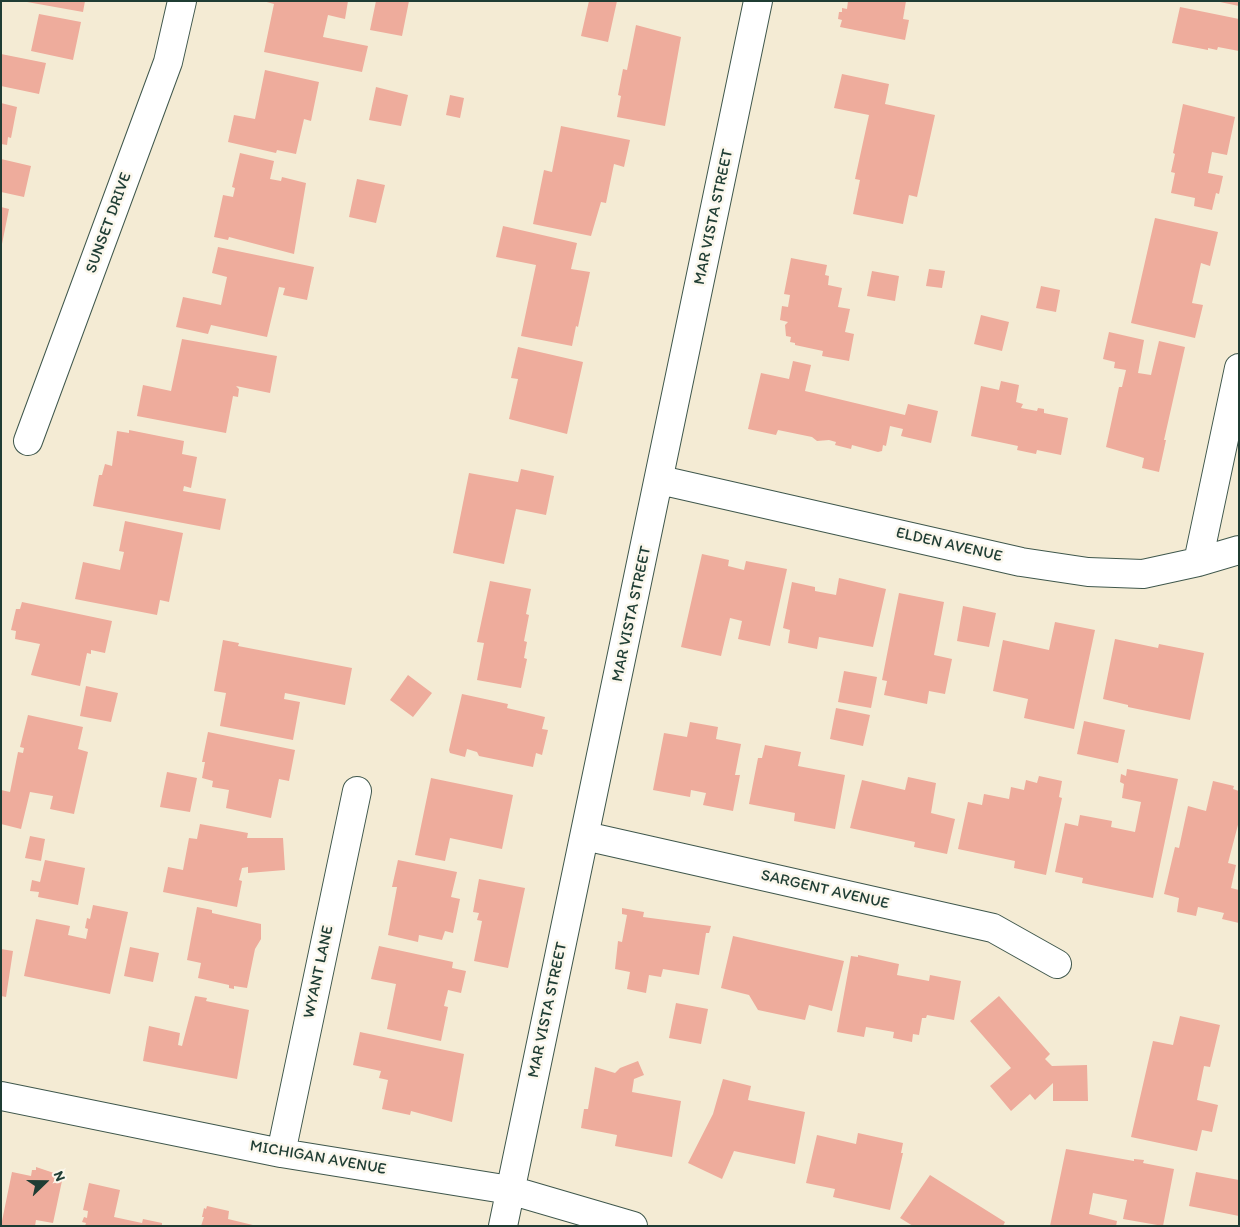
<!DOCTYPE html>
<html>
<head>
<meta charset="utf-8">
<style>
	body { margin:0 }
	#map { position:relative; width:1240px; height:1227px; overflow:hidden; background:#f4ebd4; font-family:Itim,sans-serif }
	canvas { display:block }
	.frame { position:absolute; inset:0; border:2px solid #1f3d34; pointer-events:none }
	.north { position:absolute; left:20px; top:1157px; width:50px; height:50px; -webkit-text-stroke:4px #fbf7ec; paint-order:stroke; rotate:68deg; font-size:14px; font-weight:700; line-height:20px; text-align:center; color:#1f3d34 }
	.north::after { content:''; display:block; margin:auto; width:18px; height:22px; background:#1f3d34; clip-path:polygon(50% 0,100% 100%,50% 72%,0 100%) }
</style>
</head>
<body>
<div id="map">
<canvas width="1240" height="1227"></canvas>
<div class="frame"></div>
<div class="north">N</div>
</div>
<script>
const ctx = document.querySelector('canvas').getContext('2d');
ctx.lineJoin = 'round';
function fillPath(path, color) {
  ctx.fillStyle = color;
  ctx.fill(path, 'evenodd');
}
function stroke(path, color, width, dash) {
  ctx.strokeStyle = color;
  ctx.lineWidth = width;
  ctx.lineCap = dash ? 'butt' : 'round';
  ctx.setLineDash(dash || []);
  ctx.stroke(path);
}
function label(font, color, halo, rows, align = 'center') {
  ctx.font = font + ' Itim,sans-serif';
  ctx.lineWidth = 5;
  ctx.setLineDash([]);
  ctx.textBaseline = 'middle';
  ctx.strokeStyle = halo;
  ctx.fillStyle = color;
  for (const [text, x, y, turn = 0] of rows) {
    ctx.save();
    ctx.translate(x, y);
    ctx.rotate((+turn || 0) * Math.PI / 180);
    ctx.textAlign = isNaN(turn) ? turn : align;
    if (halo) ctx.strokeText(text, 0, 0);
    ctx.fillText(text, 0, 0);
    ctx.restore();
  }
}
fillPath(new Path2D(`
	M85,1L83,12L27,2V1Z
	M263,1H348L345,19L328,15L323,37L368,46L362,72L264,52L274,4Z
	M376,1H409L402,36L370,30Z
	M589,1H617L608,42L581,36Z
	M848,1H906L903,19L909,20L905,40L840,27L842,20L838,19L839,12H842V8L847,9Z
	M1220,1H1239V6L1220,2Z
	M1180,7L1239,19V51L1218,47L1217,50L1208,48V50L1172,43Z
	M39,14L81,22L73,60L31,51Z
	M636,25L681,37L665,126L617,117L621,96L618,95L623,69L627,70Z
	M1,54L46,63L39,94L1,86Z
	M265,70L319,82L311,121L304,119L296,154L277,150L276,153L228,142L234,115L255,119Z
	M842,74L889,84L885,104L935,115L917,197L909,195L903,224L853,214L860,180L855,179L869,115L834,108Z
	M376,87L408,95L401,126L369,120Z
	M450,95L464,98L460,118L446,115Z
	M1,103L17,107L11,138L8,137L7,145L1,144Z
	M1183,104L1235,117L1227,155L1212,152L1208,173L1223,176L1219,194L1216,193L1212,210L1194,206L1195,198L1171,193L1175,173L1171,172L1175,154L1173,153Z
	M561,126L630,140L624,167L614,164L606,203L601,202L591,236L533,224L544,170L552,172Z
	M240,153L274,161L270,179L281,181L282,177L306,183L294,254L229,237L228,240L214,237L223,195L233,197L235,188L232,187Z
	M1,159L31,166L24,197L1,192Z
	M357,179L385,185L376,223L349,217Z
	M1,207L9,209L2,244H1Z
	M1155,218L1218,232L1210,266L1201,263L1192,303L1203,305L1195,338L1131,323Z
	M503,226L577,243L571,269L590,272L578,327L576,326L572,346L521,336L536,265L496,257Z
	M218,247L314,267L307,300L283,295L285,288L279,287L267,337L211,325L208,334L176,327L183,297L221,305L227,277L212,273Z
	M791,258L827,265L825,275L829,276L828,285L842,288L838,307L850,309L845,332L854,334L849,361L822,356L823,351L795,345V343L790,342L791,337L786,336L785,325L788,322L780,320L782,306L788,307L790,295L784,294Z
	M929,269L945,271L942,288L926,286Z
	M872,271L899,276L895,301L867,296Z
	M1041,286L1060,290L1056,312L1036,308Z
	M981,315L1009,322L1002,351L974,344Z
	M1109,332L1144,340L1138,373L1151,375L1159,341L1185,347L1164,440H1166L1159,472L1142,468L1144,458L1106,447L1119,387H1122L1126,370L1114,368L1115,362L1103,359Z
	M182,339L277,356L270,393L236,386L239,389L238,397L233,396L226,433L137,416L143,385L171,391Z
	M518,347L583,362L567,434L509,419L518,379L511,378Z
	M793,361L811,365L805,391L905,415L908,404L938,411L931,443L901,436L903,429L890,426L886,446L883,445L882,451L878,452L852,445L851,449L835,445L836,442L829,440L817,441L812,437L778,430L776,435L748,429L761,373L789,379Z
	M1001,381L1019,385L1016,402L1023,404L1021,408L1037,411L1038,408L1044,409V413L1068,418L1061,455L1037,450L1036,454L1017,450L1018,446L971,436L981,386L999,390Z
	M129,430L184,441L182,454L197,457L191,488L184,486L183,491L226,499L220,530L93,506L99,475H102L105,464L112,466L117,431L129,433Z
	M521,469L554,476L546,515L516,509L504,564L453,553L469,473L518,482Z
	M125,521L183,533L169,602L160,600L157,615L75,599L83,562L120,570L124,552L119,551Z
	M702,554L729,560L728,566L744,570L746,561L787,569L770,646L738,639L742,621L730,618L721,656L681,647Z
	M839,578L886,589L873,647L819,637L817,649L788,643L790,630L783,628L792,582L815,587V591L836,595Z
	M490,581L531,589L526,614L529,615L524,641L527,642L524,658L527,659L521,688L477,680L484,643L477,642Z
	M899,593L944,602L934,655L952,659L945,694L929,691L927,704L884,695L887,681L882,680Z
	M22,602L112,621L105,653L91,650V654L87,653L80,686L31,675L40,644L15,639L16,631L11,630L16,609H20Z
	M963,606L996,613L989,647L957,641Z
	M1055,622L1095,630L1074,729L1024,718L1028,699L993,691L1003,640L1049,650Z
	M1115,639L1158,648L1159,644L1204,653L1190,720L1128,707V705L1103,699Z
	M223,640L239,643L238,646L352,668L345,705L285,693L284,699L300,702L293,740L220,726L226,693L214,691Z
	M844,671L877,677L871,708L838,702Z
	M408,675L432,693L413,717L390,700Z
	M86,686L118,693L111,722L80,716Z
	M462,694L508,704L507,708L545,717L542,729L548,730L542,755L536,753L533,767L479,756L477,752L467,749L465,757L450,753L449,750Z
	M836,708L870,715L863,746L830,739Z
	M28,715L83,727L78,749L88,752L74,814L50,809L53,796L30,792L21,829L1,824V790L10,792L18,752L23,753L24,748L20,747Z
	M1084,721L1125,730L1118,763L1077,754Z
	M690,722L718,727L716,739L741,744L735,775H740L733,811L703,805L706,793L691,790L690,797L653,790L664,733L687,737Z
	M208,732L295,750L289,781L279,779L271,818L226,808L229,790L212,787L213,781L202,778L205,762H202Z
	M765,745L801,752L798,766L845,775L835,829L794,821L795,813L749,804L758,758H762Z
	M1127,769L1178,779L1153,898L1082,883L1083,878L1055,872L1065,823L1078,826L1080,815L1112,821L1111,827L1135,832L1141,802L1122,798L1124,784L1120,782L1121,774L1126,776Z
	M167,772L197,778L190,812L160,807Z
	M1039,776L1062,781L1059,797L1062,798L1046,875L1014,868L1015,861L958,849L968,802L982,805L984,794L1009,799L1011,787L1024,790L1026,780L1037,783Z
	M908,777L936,783L931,813L955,819L947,854L914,847L915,842L850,828L862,780L905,790Z
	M431,778L513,795L502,849L450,838L445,861L415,855Z
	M1213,781L1234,786L1233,789L1239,791V821L1228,863L1236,865L1231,888L1239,890V923L1222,919L1224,913L1198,907L1196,916L1177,912L1179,898L1164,894L1175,847L1179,848L1188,806L1206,811Z
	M200,824L248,833L247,838H283L285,870L248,873V867L242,868L239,880L242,881L237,907L163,892L168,867L183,870L189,838L197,839Z
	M30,836L45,839L41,861L25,858Z
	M45,860L85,868L78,905L38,897L39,892L30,891L32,880L40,882Z
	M398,860L457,872L451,897L460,899L453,933L445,931L442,940L419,935L418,942L388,935L397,887H392Z
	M479,879L525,888L508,968L474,961L482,921L477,920L479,913L473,912Z
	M93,905L128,912L110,994L24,976L36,919L70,926L68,935L86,939L88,929L85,928L87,918L90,919Z
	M197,907L212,910V913L261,924V939L255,949L247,988L234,986V989L229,988V985L198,978L201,963L187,960Z
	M622,908L644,912L643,917L711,926L709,933H706L699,975L663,969L661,977L649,975L646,993L627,989L630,972L615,969L618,941L622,942L627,915L622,914Z
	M733,936L844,961L832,1011L809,1005L805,1020L758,1010L749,995L721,988Z
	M379,946L453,962L452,968L466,971L461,993L448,990L444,1006L448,1007L441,1041L387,1029L396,984L371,979Z
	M130,947L159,953L153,982L124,976Z
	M1,949L13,951L6,997L1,996Z
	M858,955L899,964L897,975L929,981L930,975L961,981L954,1020L927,1015L926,1018H922L919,1035L913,1034L912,1042L893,1038L894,1032L866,1027L864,1037L837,1032L851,956L858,957Z
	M195,996L207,998L206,1001L249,1010L237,1079L143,1061L149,1026L180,1033L178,1045L182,1046Z
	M999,996L1050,1054L1045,1059L1052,1066L1087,1065L1088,1101H1053V1083L1035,1100L1030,1094L1011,1111L990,1086L1011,1068L970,1021Z
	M676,1003L708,1009L701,1044L669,1038Z
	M1180,1016L1220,1025L1210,1067L1204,1066L1197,1100L1218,1105L1212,1132L1202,1130L1197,1151L1131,1137L1153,1041L1173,1045Z
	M360,1032L464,1054L452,1122L411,1111L410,1115L382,1109L388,1080L379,1078L381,1071L353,1065Z
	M638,1061L644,1075L634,1079L632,1092L681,1101L672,1157L615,1146L617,1135L581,1128L584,1109H588L595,1067L615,1073L620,1068Z
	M723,1079L751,1086L748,1100L805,1112L795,1164L734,1151L722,1179L688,1163L713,1114Z
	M858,1133L903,1143L901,1153H903L890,1210L833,1197L835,1189L806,1183L817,1135L856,1144Z
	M1066,1149L1134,1161V1159L1144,1160L1143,1163L1174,1169L1163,1226L1123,1219L1127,1200L1093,1193L1089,1214L1117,1221L1116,1226H1050Z
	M36,1167L63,1176L53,1223L36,1220L35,1226H1L12,1172L31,1176L32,1170H36Z
	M1196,1172L1239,1180V1216L1189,1206Z
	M930,1175L1005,1222L1003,1226H913L900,1218Z
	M89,1183L120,1190L114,1217L142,1223L143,1219L162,1223V1226H85L86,1223L82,1222L84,1217L87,1218L88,1211L83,1210Z
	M207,1206L229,1211L228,1219L257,1226H201L204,1217H202L204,1208L206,1209Z`), '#eeac9c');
const minor = new Path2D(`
	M28,441L168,62L182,1
	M660,480L1021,562L1088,572L1143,574L1198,562L1239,550
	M1198,562L1239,368
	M585,836L993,928L1057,964
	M1,1096L281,1153L510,1190L633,1226
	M281,1153L357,791
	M503,1226L758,1`);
stroke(minor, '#3f574c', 30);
stroke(minor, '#fff', 28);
label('16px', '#1f3d34', '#fbf7ec', [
	["MAR VISTA STREET",714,217,-78],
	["SUNSET DRIVE",109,223,-70],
	["ELDEN AVENUE",949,545,13],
	["MAR VISTA STREET",632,614,-78],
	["SARGENT AVENUE",825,890,13],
	["WYANT LANE",319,972,-78],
	["MAR VISTA STREET",548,1010,-78],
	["MICHIGAN AVENUE",318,1158,10]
]);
</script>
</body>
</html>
